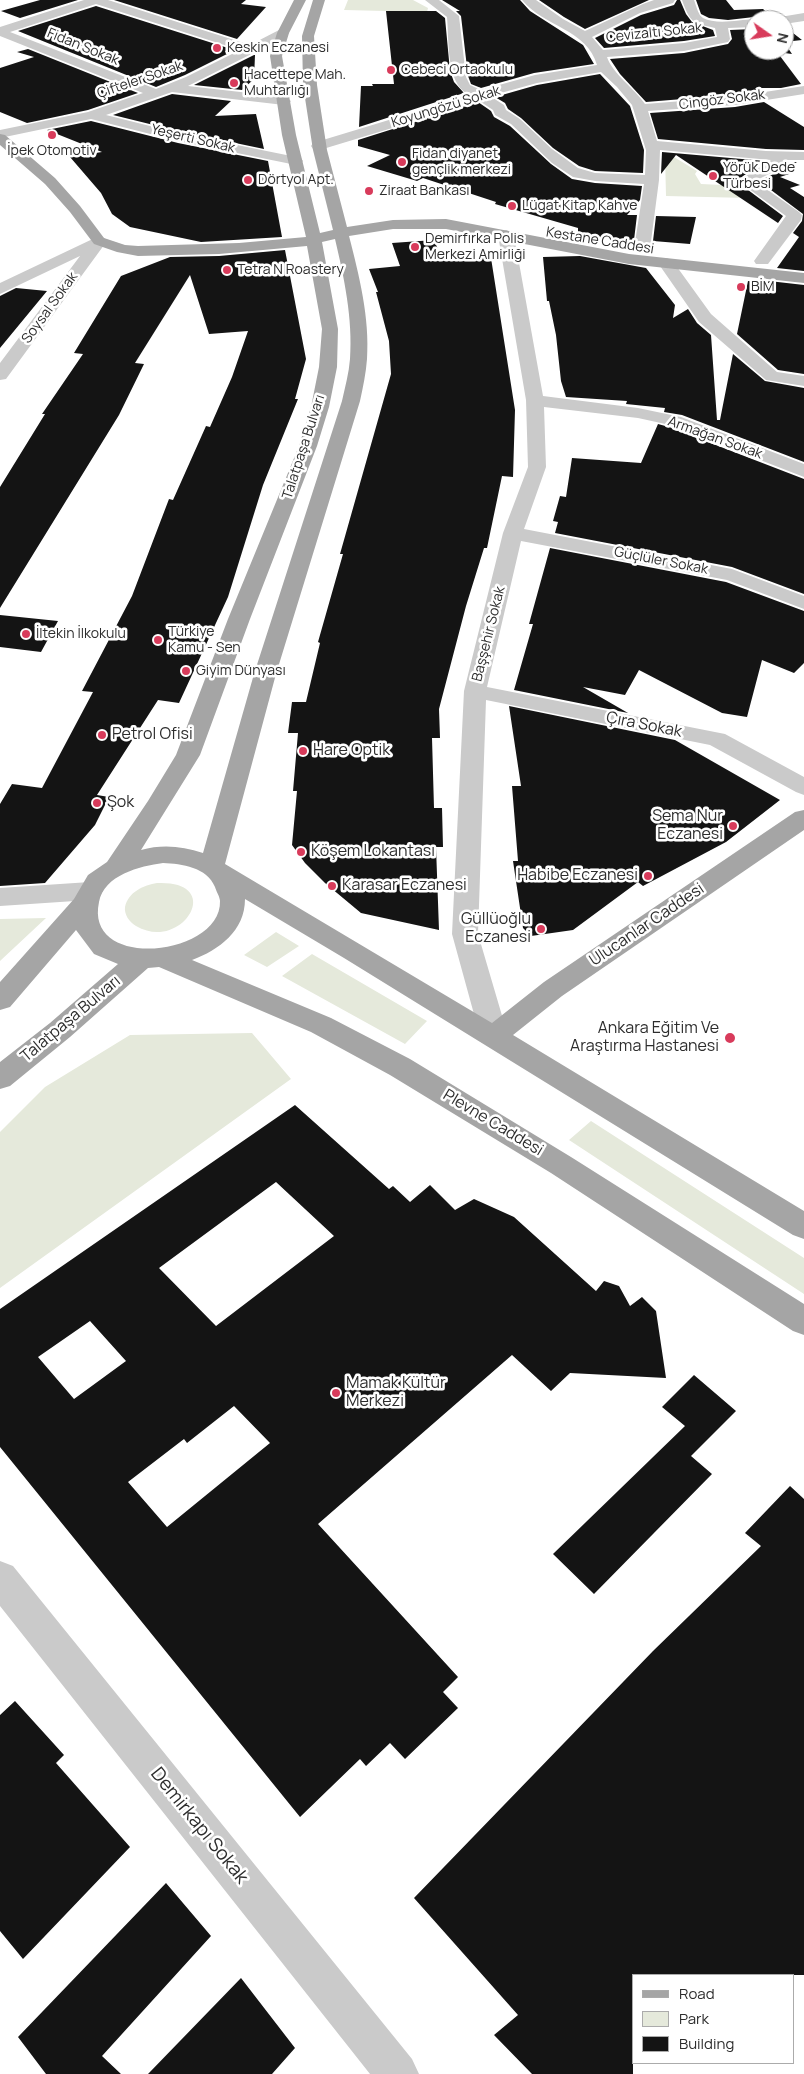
<!DOCTYPE html>
<html>
<head>
<meta charset="utf-8">
<style>
	body { margin:0 }
	#map { position:relative; width:804px; height:2074px; overflow:hidden; background:#fff; font-family:Manrope,sans-serif }
	canvas { display:block }
	.legend { position:absolute; left:632px; top:1974px; width:162px; height:90px; box-sizing:border-box; background:#fff; border:1px solid #ababab; margin:0; padding:6px 9px; list-style:none; font-size:15px; color:#2d2d2d }
	.legend li { display:flex; align-items:center; gap:10px; height:25px }
	.legend b { width:25px; border:1px solid #ababab }
	.north { position:absolute; left:744px; top:10px; width:50px; height:50px; box-sizing:border-box; background:#fff; border:1px solid #ababab; border-radius:50%; rotate:103deg; font-size:14px; font-weight:700; line-height:20px; text-align:center; color:#2d2d2d }
	.north::after { content:''; display:block; margin:auto; width:18px; height:22px; background:#d83b5b; clip-path:polygon(50% 0,100% 100%,50% 72%,0 100%) }
</style>
</head>
<body>
<div id="map">
<canvas width="804" height="2074"></canvas>
<ul class="legend">
<li><b style="height:6px;background:#a5a5a5"></b>Road</li>
<li><b style="height:14px;background:#e5e9db"></b>Park</li>
<li><b style="height:14px;background:#141414"></b>Building</li>
</ul>
<div class="north">N</div>
</div>
<script>
const ctx = document.querySelector('canvas').getContext('2d');
ctx.lineJoin = 'round';
function fillPath(path, color) {
  ctx.fillStyle = color;
  ctx.fill(path, 'evenodd');
}
function stroke(path, color, width, dash) {
  ctx.strokeStyle = color;
  ctx.lineWidth = width;
  ctx.lineCap = dash ? 'butt' : 'round';
  ctx.setLineDash(dash || []);
  ctx.stroke(path);
}
function label(font, color, halo, rows, align = 'center') {
  ctx.font = font + ' Manrope,sans-serif';
  ctx.lineWidth = 5;
  ctx.setLineDash([]);
  ctx.textBaseline = 'middle';
  ctx.strokeStyle = halo;
  ctx.fillStyle = color;
  for (const [text, x, y, turn = 0] of rows) {
    ctx.save();
    ctx.translate(x, y);
    ctx.rotate((+turn || 0) * Math.PI / 180);
    ctx.textAlign = isNaN(turn) ? turn : align;
    if (halo) ctx.strokeText(text, 0, 0);
    ctx.fillText(text, 0, 0);
    ctx.restore();
  }
}
fillPath(new Path2D(`
	M348,0H413L428,8L427,12L344,10Z
	M669,154L697,171L695,174L701,184L743,186L748,198L666,196L665,155Z
	M157,883C227,880 182,953 136,926C129,922 124,914 125,907C128,892 144,885 157,883Z
	M46,918L0,961V919Z
	M276,932L299,946L267,967L244,955Z
	M312,954L427,1021L405,1044L282,976Z
	M252,1033L291,1079L0,1288V1132L45,1087L130,1035Z
	M591,1121L804,1258V1294L569,1140Z`), '#e5e9db');
fillPath(new Path2D(`
	M40,0H78L20,18L1,11Z
	M114,0H246L241,4L266,7L237,39Z
	M442,0H520L530,11L583,45L594,64L534,73L481,88L471,84L468,76L461,16L456,11H460Z
	M539,0H649L585,29L564,17Z
	M677,0H680L686,14L692,22L713,30L715,36L684,41L604,48L595,38L641,15L674,5Z
	M696,0H726L734,10L763,9L776,20H759L754,17L728,20L709,18L701,14Z
	M96,6L228,48L225,52H231L185,75L156,87L18,31Z
	M386,11H436L445,18L450,71L454,82L464,93L359,127L361,86H373L372,84H394Z
	M784,26L802,40L784,42Z
	M754,29V50H784V42L792,54L777,52L801,84L781,88H755L759,91L732,95L646,102L620,74L610,59L684,53L728,44L732,39L730,30Z
	M28,49L138,93L88,110L27,123L0,112V68L34,57L17,52Z
	M254,55H255L254,79L242,90L194,85Z
	M600,74L630,106L644,150L643,173L595,171L579,166L553,148L521,118L508,109L505,103L495,97L537,85Z
	M172,94L231,101L215,116L256,114L264,149L178,131L113,115Z
	M478,102L491,111L494,117L510,126L551,164L572,179L595,183L642,186L640,200L627,215H637L634,240L578,236V228L495,204L496,202L423,178L417,181L367,166L390,155L358,146V140Z
	M764,102L804,127V150L766,149L658,139L650,113L735,107Z
	M91,121L178,143L268,161L282,237L201,242L130,227L112,214L101,193L70,157L102,152L47,130Z
	M662,152L765,161L736,181L783,216L778,223L676,155L661,174Z
	M786,162H797L784,170L792,173L780,177L800,185L790,188L804,197V271L777,268L799,237L793,233L802,221L803,214L759,181L782,170Z
	M656,216L696,217L690,244L653,241Z
	M434,240L442,258H491L515,410L513,477L502,476L487,548H484L466,606L439,709L440,738H432L434,808H442L443,847H436L439,930L361,913L325,883L305,863L292,845L297,791H293L298,733H288L292,702H306L320,643L318,642L343,554H340L391,374L389,341L376,292H378L369,269L400,266L392,243Z
	M285,250L306,359L295,399H298L263,485L228,597L179,703L158,700L97,795L109,797L95,825L45,883L0,886V804L12,784L42,788L93,692L82,691L132,596L169,499L173,500L206,426L210,427L232,377L248,331L209,334L190,275L135,363L144,364L119,415L0,608V487L45,414H42L83,354L74,353L121,276L170,257L219,256Z
	M580,256L646,268L675,305L673,318L688,309L697,323L711,335L717,420H720L733,354L765,381L804,388V462L682,415L664,412L665,408L626,404L627,401L566,397L561,381L556,335L549,301H547L543,257Z
	M748,281L767,283L769,281L804,285V374L778,370L737,334Z
	M16,288L47,291L0,348V296Z
	M658,424L669,427L804,479V594L732,567L555,533L558,522L553,521L560,496L566,497L572,458L641,463Z
	M550,548L726,582L804,611V663L794,673L762,660L747,717L722,713L639,670L625,695L583,687L628,713L514,690L533,624H529Z
	M0,615L58,621L41,652L0,647Z
	M509,706L675,740L780,800L726,842L643,886L638,882L573,930L531,936L523,928L513,861H518L512,786H521Z
	M295,1105L389,1189L393,1186L410,1202L430,1185L455,1210L474,1199L514,1217L596,1291L604,1281L619,1286L630,1306L642,1297L656,1311L666,1378L570,1373L551,1391L512,1355L318,1524L458,1677L443,1692L458,1708L405,1759L390,1743L366,1766L360,1759L300,1817L0,1447V1309ZM276,1182L334,1236L216,1326L159,1268ZM90,1321L126,1361L74,1399L38,1357ZM234,1406L270,1443L167,1527L128,1482L184,1439L187,1443Z
	M694,1375L736,1411L691,1456L712,1474L594,1594L553,1554L685,1426L662,1407Z
	M790,1486L804,1499V1975H633V2074H532L494,2035L518,2015L414,1898L653,1651L761,1546L745,1533Z
	M15,1701L64,1755L56,1763L130,1847L23,1959L0,1931V1715Z
	M166,1883L211,1936L102,2056L121,2074H46L18,2037Z
	M241,1978L295,2048L272,2074H148Z`), '#141414');
fillPath(new Path2D(`
	M84,0H108L250,45L279,30H287L289,33L287,36L188,86L284,97L291,101L289,104L284,105L172,92L106,115L178,133L301,158L303,161L301,164L296,165L178,141L91,119L0,138V130L88,112L143,93L0,36V27ZM96,4L240,50L186,77L156,89L10,32Z
	M425,0H439L459,16L466,77L470,85L481,90L535,75L597,65C587,29 544,27 522,0H536L563,19L585,31L643,4L654,0H675L673,3L640,13L592,37L603,50L684,43L717,37L715,28C692,23 690,22 682,0H694C696,5 698,15 703,18C716,25 739,20 754,19L757,20H754V27L728,28L730,39L728,42L684,51L607,57C612,73 635,89 645,104L732,97L804,86V94L735,105L648,111L657,141L766,151L804,152V160H785L781,168L755,181L799,212L802,215L801,220L768,264H756L754,261L786,216L738,181L771,160L660,150L659,180L650,249L648,252H636L634,249L644,184L595,181L573,177L552,163L511,124L495,115L493,110L478,100L445,112L323,149H313L311,146L313,143L435,106L468,94C446,84 449,39 447,17ZM601,72L617,87L632,105L646,150L645,175L595,173L578,168L552,149L520,119L506,110L504,105L490,96L537,83Z
	M804,13V21L784,24V20H778L780,17Z
	M506,230L511,232L514,235L543,396L638,408L681,417L804,464V477L670,425L638,418L544,407L546,467L524,529L732,569L804,596V609L727,580L521,541L487,687L725,734L804,777V795L796,792L710,745L486,700L478,934L508,1036L504,1043L494,1046L484,1043L480,1036L452,934L464,691L503,533L528,467L526,400L498,235L501,232Z
	M99,236L104,238L107,241L6,379L0,380V363L80,256L0,294V283Z
	M666,258L672,260L711,314L777,372L804,376V386L766,380L699,322L658,263L660,260Z
	M90,882L99,885L103,891L99,897L90,900L0,906V888Z
	M0,1561L13,1566L412,2059L419,2074H370L0,1606Z`), '#cacaca');
fillPath(new Path2D(`
	M294,0H306L289,33L282,56L296,135L320,233L333,230L313,150L303,85L302,36L313,0H325L314,36L317,85L327,150L347,227L393,220L446,219L629,254L804,273V283L629,264L446,229H393L349,236C359,275 370,318 367,359C366,373 363,387 360,401L276,674L225,864L492,1023L544,982L795,812L804,810V830L562,996L513,1035L804,1211V1239L793,1235L344,958L245,899C245,931 219,950 192,960L331,1018L410,1059L571,1157L804,1304V1335L793,1331L551,1173L390,1075L311,1032L159,967L148,968L70,1037L10,1086L0,1089V1062L50,1023L118,964L94,954L76,930L10,1007L0,1010V982L74,899L88,875L107,862L148,801L176,755L228,619L299,446L311,407L319,367L322,329L307,246L219,254L138,256L117,252L94,244L70,212L45,184L0,145V134L5,135L55,178L80,206L104,238L125,245L138,246L239,243L306,237L282,135L270,56L277,33ZM335,239C344,277 353,319 350,359C349,373 345,387 342,401L254,674L203,853C182,846 162,844 141,850L200,755L250,619L317,446L329,407L337,367L338,329L322,242ZM163,863C182,864 207,867 215,887C216,891 220,897 220,901C222,956 84,972 99,902C104,875 140,866 163,863Z`), '#a5a5a5');
for (const [x, y, r, color] of [
	[217,48,5,"#d83b5b"],
	[391,70,5,"#d83b5b"],
	[234,83,5,"#d83b5b"],
	[52,135,5,"#d83b5b"],
	[402,162,5,"#d83b5b"],
	[713,176,5,"#d83b5b"],
	[248,180,5,"#d83b5b"],
	[369,191,5,"#d83b5b"],
	[512,206,5,"#d83b5b"],
	[415,247,5,"#d83b5b"],
	[227,270,5,"#d83b5b"],
	[741,287,5,"#d83b5b"],
	[26,634,5,"#d83b5b"],
	[158,640,5,"#d83b5b"],
	[186,671,5,"#d83b5b"],
	[102,735,5,"#d83b5b"],
	[303,751,5,"#d83b5b"],
	[97,803,5,"#d83b5b"],
	[733,826,5,"#d83b5b"],
	[301,852,5,"#d83b5b"],
	[648,876,5,"#d83b5b"],
	[332,886,5,"#d83b5b"],
	[541,929,5,"#d83b5b"],
	[730,1038,6,"#d83b5b"],
	[336,1393,5,"#d83b5b"]
]) {
  const dot = new Path2D();
  dot.arc(x, y, r, 0, 2 * Math.PI);
  ctx.fillStyle = color;
  ctx.fill(dot);
  stroke(dot, '#fff', 2);
}
label('14px', '#2d2d2d', '#fff', [
	["Cevizaltı Sokak",654,33,-6],
	["Fidan Sokak",83,47,22],
	["Çifteler Sokak",140,80,-19],
	["Cingöz Sokak",722,100,-7],
	["Koyungözü Sokak",446,107,-17],
	["Yeşerti Sokak",193,139,13],
	["Kestane Caddesi",600,241,9],
	["Soysal Sokak",50,308,-54],
	["Armağan Sokak",715,438,20],
	["Talatpaşa Bulvarı",304,447,-72],
	["Güçlüler Sokak",661,561,11],
	["Başşehir Sokak",489,634,-76]
]);
label('14px', '#2d2d2d', '#fff', [
	["Keskin Eczanesi",227,48],
	["Cebeci Ortaokulu",401,70],
	["Hacettepe Mah.",244,75],
	["Muhtarlığı",244,91],
	["İpek Otomotiv",52,151,"center"],
	["Fidan diyanet",412,154],
	["gençlik merkezi",412,170],
	["Yörük Dede",723,168],
	["Türbesi",723,184],
	["Dörtyol Apt.",258,180],
	["Ziraat Bankası",379,191],
	["Lügat Kitap Kahve",522,206],
	["Demirfırka Polis",425,239],
	["Merkezi Amirliği",425,255],
	["Tetra N Roastery",237,270],
	["BİM",751,287],
	["Türkiye",168,632],
	["Kamu - Sen",168,648],
	["İltekin İlkokulu",36,634],
	["Giyim Dünyası",196,671]
], 'left');
label('16px', '#2d2d2d', '#fff', [
	["Çıra Sokak",644,725,11],
	["Ulucanlar Caddesi",647,925,-34],
	["Talatpaşa Bulvarı",71,1019,-40],
	["Plevne Caddesi",493,1123,31]
]);
label('16px', '#2d2d2d', '#fff', [
	["Petrol Ofisi",112,735],
	["Hare Optik",313,751],
	["Şok",107,803],
	["Sema Nur",723,817,"right"],
	["Eczanesi",723,835,"right"],
	["Köşem Lokantası",311,852],
	["Habibe Eczanesi",638,876,"right"],
	["Karasar Eczanesi",342,886],
	["Güllüoğlu",531,920,"right"],
	["Eczanesi",531,938,"right"],
	["Ankara Eğitim Ve",719,1029,"right"],
	["Araştırma Hastanesi",719,1047,"right"],
	["Mamak Kültür",346,1384],
	["Merkezi",346,1402]
], 'left');
label('19px', '#2d2d2d', '#fff', [
	["Demirkapı Sokak",199,1826,51]
]);
</script>
</body>
</html>
